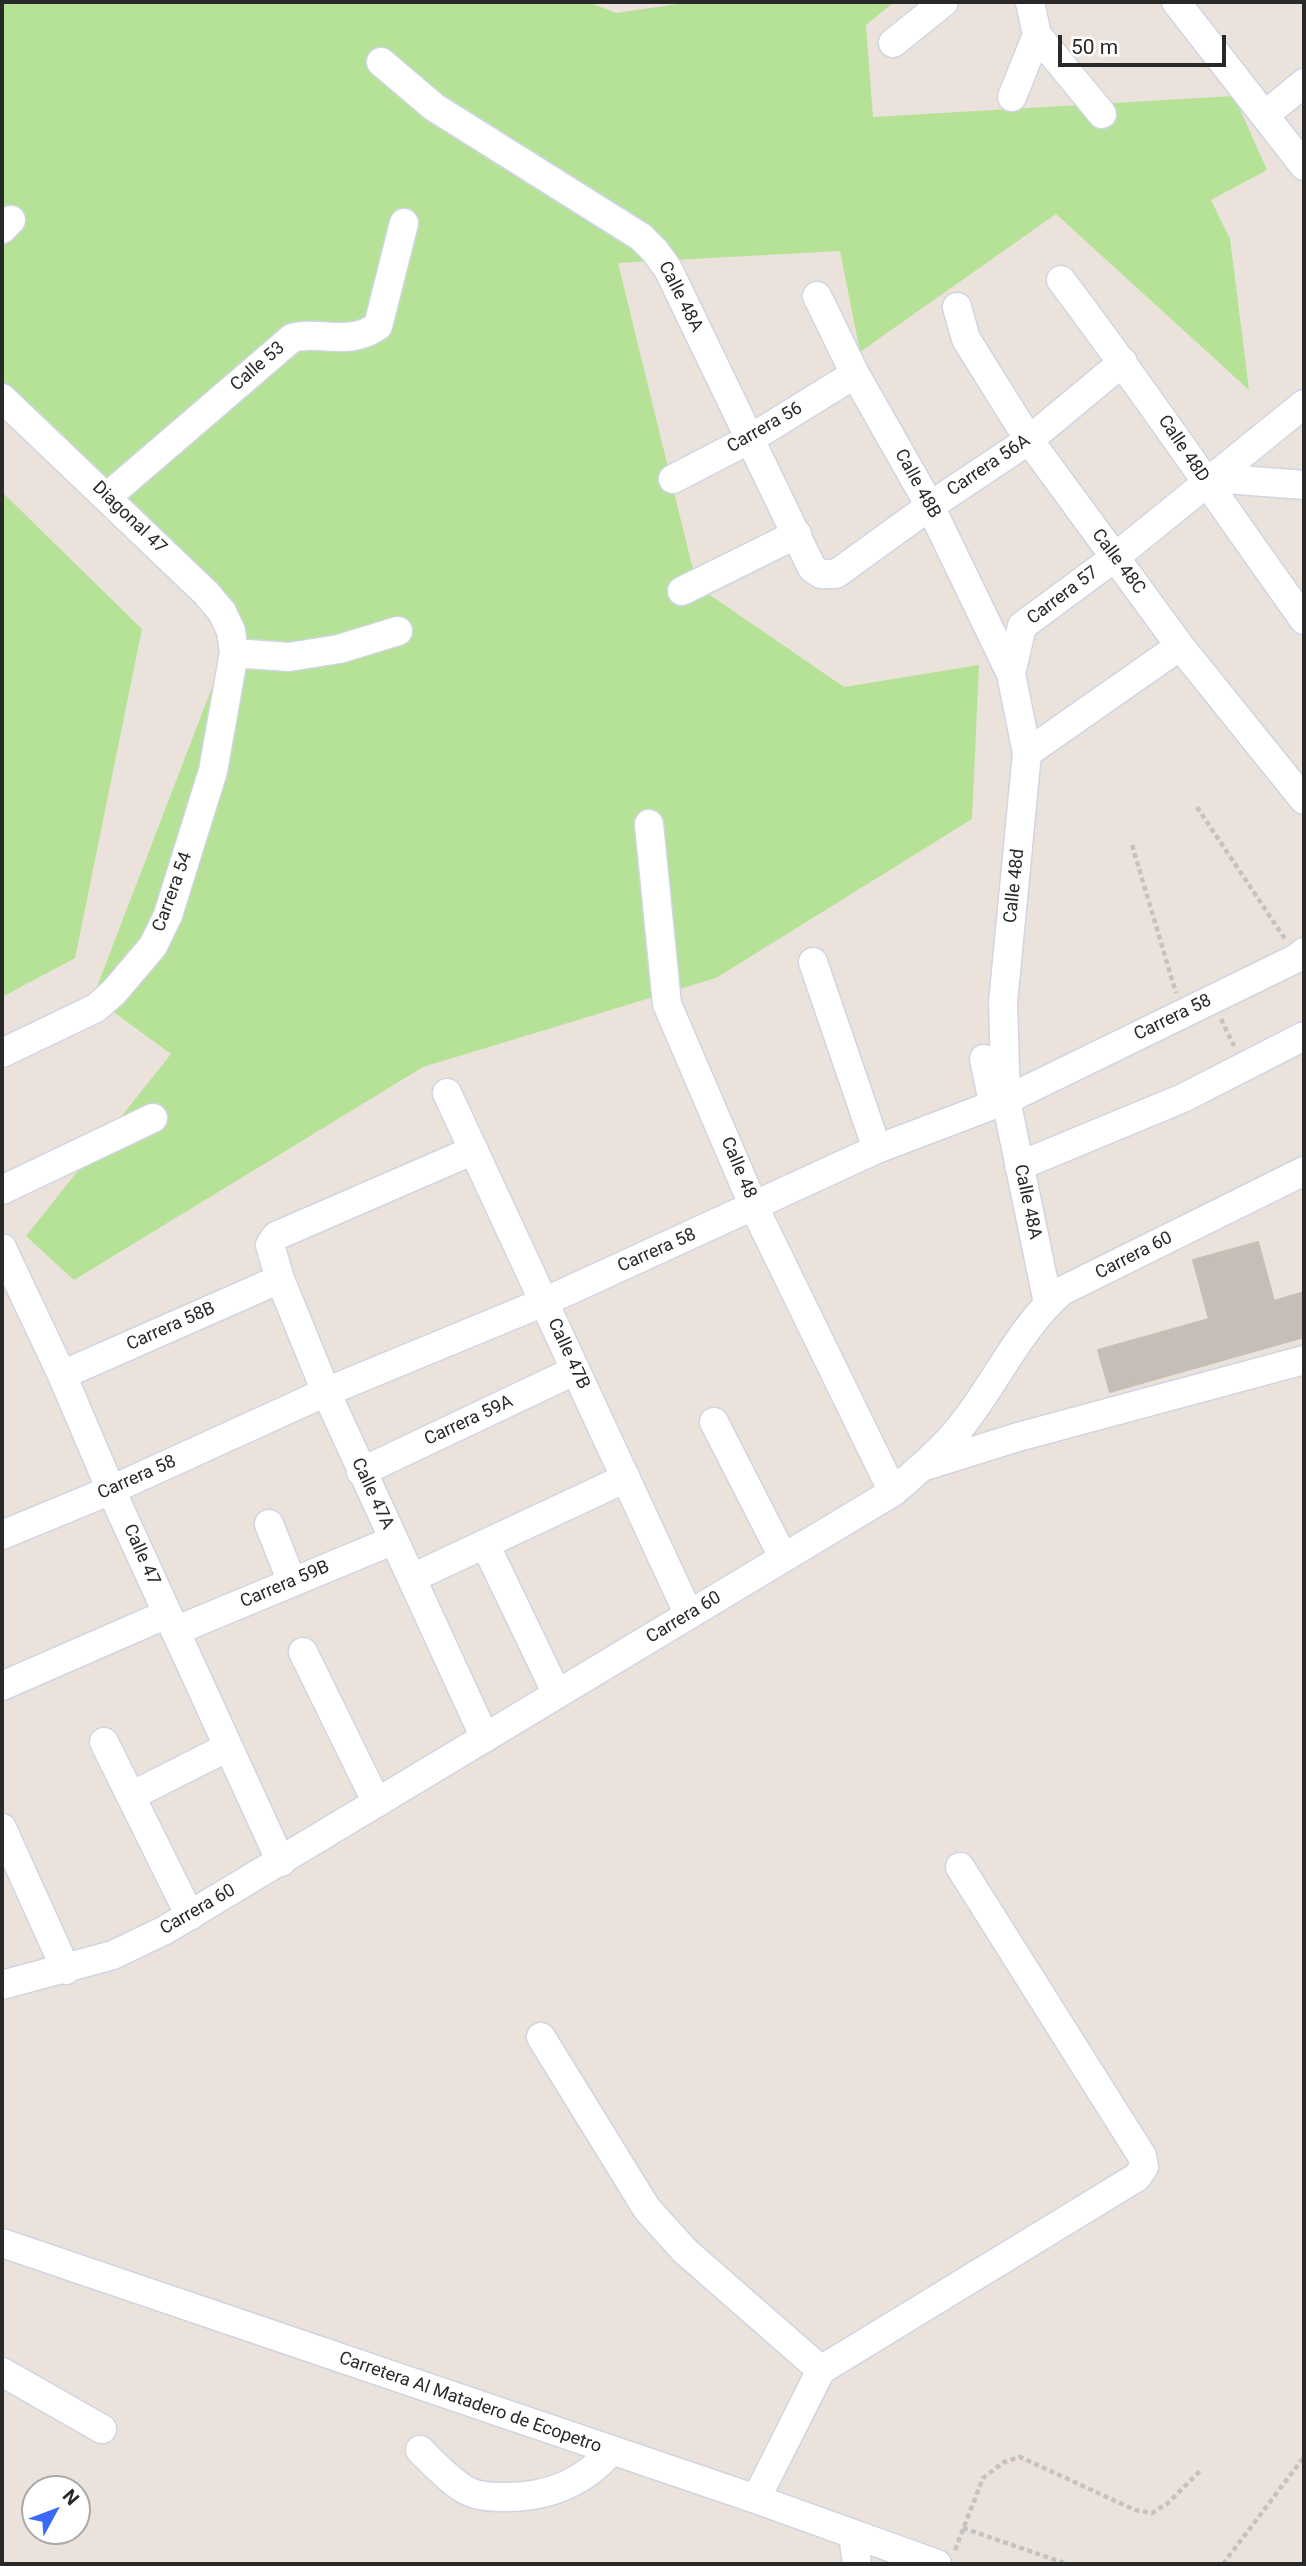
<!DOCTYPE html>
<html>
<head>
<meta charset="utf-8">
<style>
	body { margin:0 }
	#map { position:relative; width:1306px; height:2566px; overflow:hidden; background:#ebe3db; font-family:Roboto,sans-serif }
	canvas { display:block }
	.frame { position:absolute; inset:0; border:4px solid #292929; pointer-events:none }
	.north { position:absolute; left:21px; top:2475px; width:70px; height:70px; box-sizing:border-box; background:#fff; border:2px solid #a9a9a9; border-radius:50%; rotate:49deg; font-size:19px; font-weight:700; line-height:28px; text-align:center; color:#292929 }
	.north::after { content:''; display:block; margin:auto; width:24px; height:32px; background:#3b69f8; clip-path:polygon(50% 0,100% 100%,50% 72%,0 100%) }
	.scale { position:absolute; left:1058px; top:35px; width:168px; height:32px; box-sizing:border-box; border:4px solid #292929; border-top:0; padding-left:9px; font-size:21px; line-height:24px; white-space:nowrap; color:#292929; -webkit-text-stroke:5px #fff; paint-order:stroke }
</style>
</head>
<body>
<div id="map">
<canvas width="1306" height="2566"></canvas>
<div class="frame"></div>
<div class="north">N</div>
<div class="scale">50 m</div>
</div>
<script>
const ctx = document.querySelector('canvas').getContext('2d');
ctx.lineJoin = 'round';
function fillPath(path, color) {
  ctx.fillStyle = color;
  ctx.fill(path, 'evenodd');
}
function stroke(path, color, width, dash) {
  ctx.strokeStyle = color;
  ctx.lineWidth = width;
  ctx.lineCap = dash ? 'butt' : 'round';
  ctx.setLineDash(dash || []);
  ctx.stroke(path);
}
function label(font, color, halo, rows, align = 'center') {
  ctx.font = font + ' Roboto,sans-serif';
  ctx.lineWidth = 5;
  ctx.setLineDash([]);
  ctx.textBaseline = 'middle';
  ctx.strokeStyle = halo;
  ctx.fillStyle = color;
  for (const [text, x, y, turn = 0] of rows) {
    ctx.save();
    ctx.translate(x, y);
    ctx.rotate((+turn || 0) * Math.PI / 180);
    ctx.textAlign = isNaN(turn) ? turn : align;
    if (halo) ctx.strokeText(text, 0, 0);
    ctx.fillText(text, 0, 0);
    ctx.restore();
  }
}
fillPath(new Path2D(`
	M2,2H588L616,13L691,2H894L866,25L873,117L1234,96L1267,170L1211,200L1230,239L1249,390L1056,214L860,352L840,251L618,263L697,586L844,687L979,665L972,819L716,978L423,1067L74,1280L26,1236L171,1054L93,997L236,625L2,393Z
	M2,492L142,629L75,958L2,997Z`), '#b5e297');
const building = new Path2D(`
	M1258,1242L1274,1301L1304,1292V1337L1110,1392L1098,1350L1209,1319L1193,1260Z`);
fillPath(building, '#c4beb7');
stroke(building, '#c7bfb5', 2);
const minor = new Path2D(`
	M1030,2L1037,35L1102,114
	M1176,2L1304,166
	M893,43L944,2
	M381,62L434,107L641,237L655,251L668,269L812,568L821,574H836L930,506L1029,440L1123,362
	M1012,97L1037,35
	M1265,115L1304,83
	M2,229L11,220
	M1061,280C1145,391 1223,507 1304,620
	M817,296L855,374L930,506L1011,674L1027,753L1003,1003L1006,1100L1048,1303
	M957,307L966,339L1029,440L1180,646L1304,800
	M2,398L206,593L222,612L231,631L234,653L213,771L168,915L153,946L114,992L96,1008L2,1053
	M1213,478L1304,485
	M673,479L750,439L855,374
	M107,497L292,338C320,330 349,347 378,326L404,223
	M682,591L797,534
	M234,653L289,657L339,649L398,631
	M1011,674L1022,626L1114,558L1304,404
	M1027,753L1180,646
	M649,824L667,1004L754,1207L893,1492
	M813,962L877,1149
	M984,1059L993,1102
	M447,1093L689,1615
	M474,1150L276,1236L270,1245L280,1279L326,1392L485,1738
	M1019,1166L1183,1098L1304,1036
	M2,1190L153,1118
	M2,1248L62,1375L111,1490L281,1862
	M62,1375L280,1279
	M714,1422L783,1557
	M925,1466L1018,1437L1304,1360
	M361,1472L576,1370
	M269,1524L292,1582
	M2,1535L111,1490L326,1392L544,1302L877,1149L1006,1100L1297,958L1304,952
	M485,1544L557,1694
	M412,1578L626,1478
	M175,1631L394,1540
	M303,1652L377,1803
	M2,1686L167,1614
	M104,1742L190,1916
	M131,1796L228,1747
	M2,1828L66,1970
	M2,1985L113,1955L165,1930L893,1492C916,1472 940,1452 959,1429C995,1385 1019,1328 1062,1291L1304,1171
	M541,2037L647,2209L685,2251L821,2370
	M2,2243L756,2499L937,2564
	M2,2372L102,2429
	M420,2450C434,2464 448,2479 464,2489C475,2496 489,2497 501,2497C545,2498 582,2485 611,2451
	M756,2499L821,2370L1137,2177L1144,2167L1142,2156L960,1867
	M853,2535L857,2564`);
stroke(minor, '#d0d5e2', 31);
stroke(new Path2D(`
	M1197,807L1285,939
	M1132,845L1176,993
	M1221,1019L1234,1046
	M963,2528L1067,2564
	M955,2550L983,2478L1004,2462L1020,2457L1135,2510L1152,2513L1168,2503L1200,2471
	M1223,2564L1304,2457`), '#c3c3c3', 4.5, [5, 3.5]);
stroke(minor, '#fff', 28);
label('18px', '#292929', '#fff', [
	["Calle 48A",680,297,63],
	["Calle 53",258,367,-41],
	["Carrera 56",765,428,-30],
	["Calle 48D",1183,449,56],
	["Carrera 56A",989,466,-34],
	["Calle 48B",917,484,61],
	["Diagonal 47",129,518,44],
	["Calle 48C",1118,562,53],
	["Carrera 57",1063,596,-37],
	["Calle 48d",1015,886,-84],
	["Carrera 54",173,892,-70],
	["Carrera 58",1173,1018,-26],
	["Calle 48",738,1168,67],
	["Calle 48A",1027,1202,78],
	["Carrera 58",657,1251,-24],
	["Carrera 60",1134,1256,-27],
	["Carrera 58B",171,1327,-24],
	["Calle 47B",568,1354,65],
	["Carrera 59A",469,1421,-25],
	["Carrera 58",137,1478,-24],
	["Calle 47A",372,1494,65],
	["Calle 47",141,1555,66],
	["Carrera 59B",285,1585,-23],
	["Carrera 60",684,1618,-31],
	["Carrera 60",198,1910,-30],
	["Carretera Al Matadero de Ecopetro",470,2403,19]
]);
</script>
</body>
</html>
